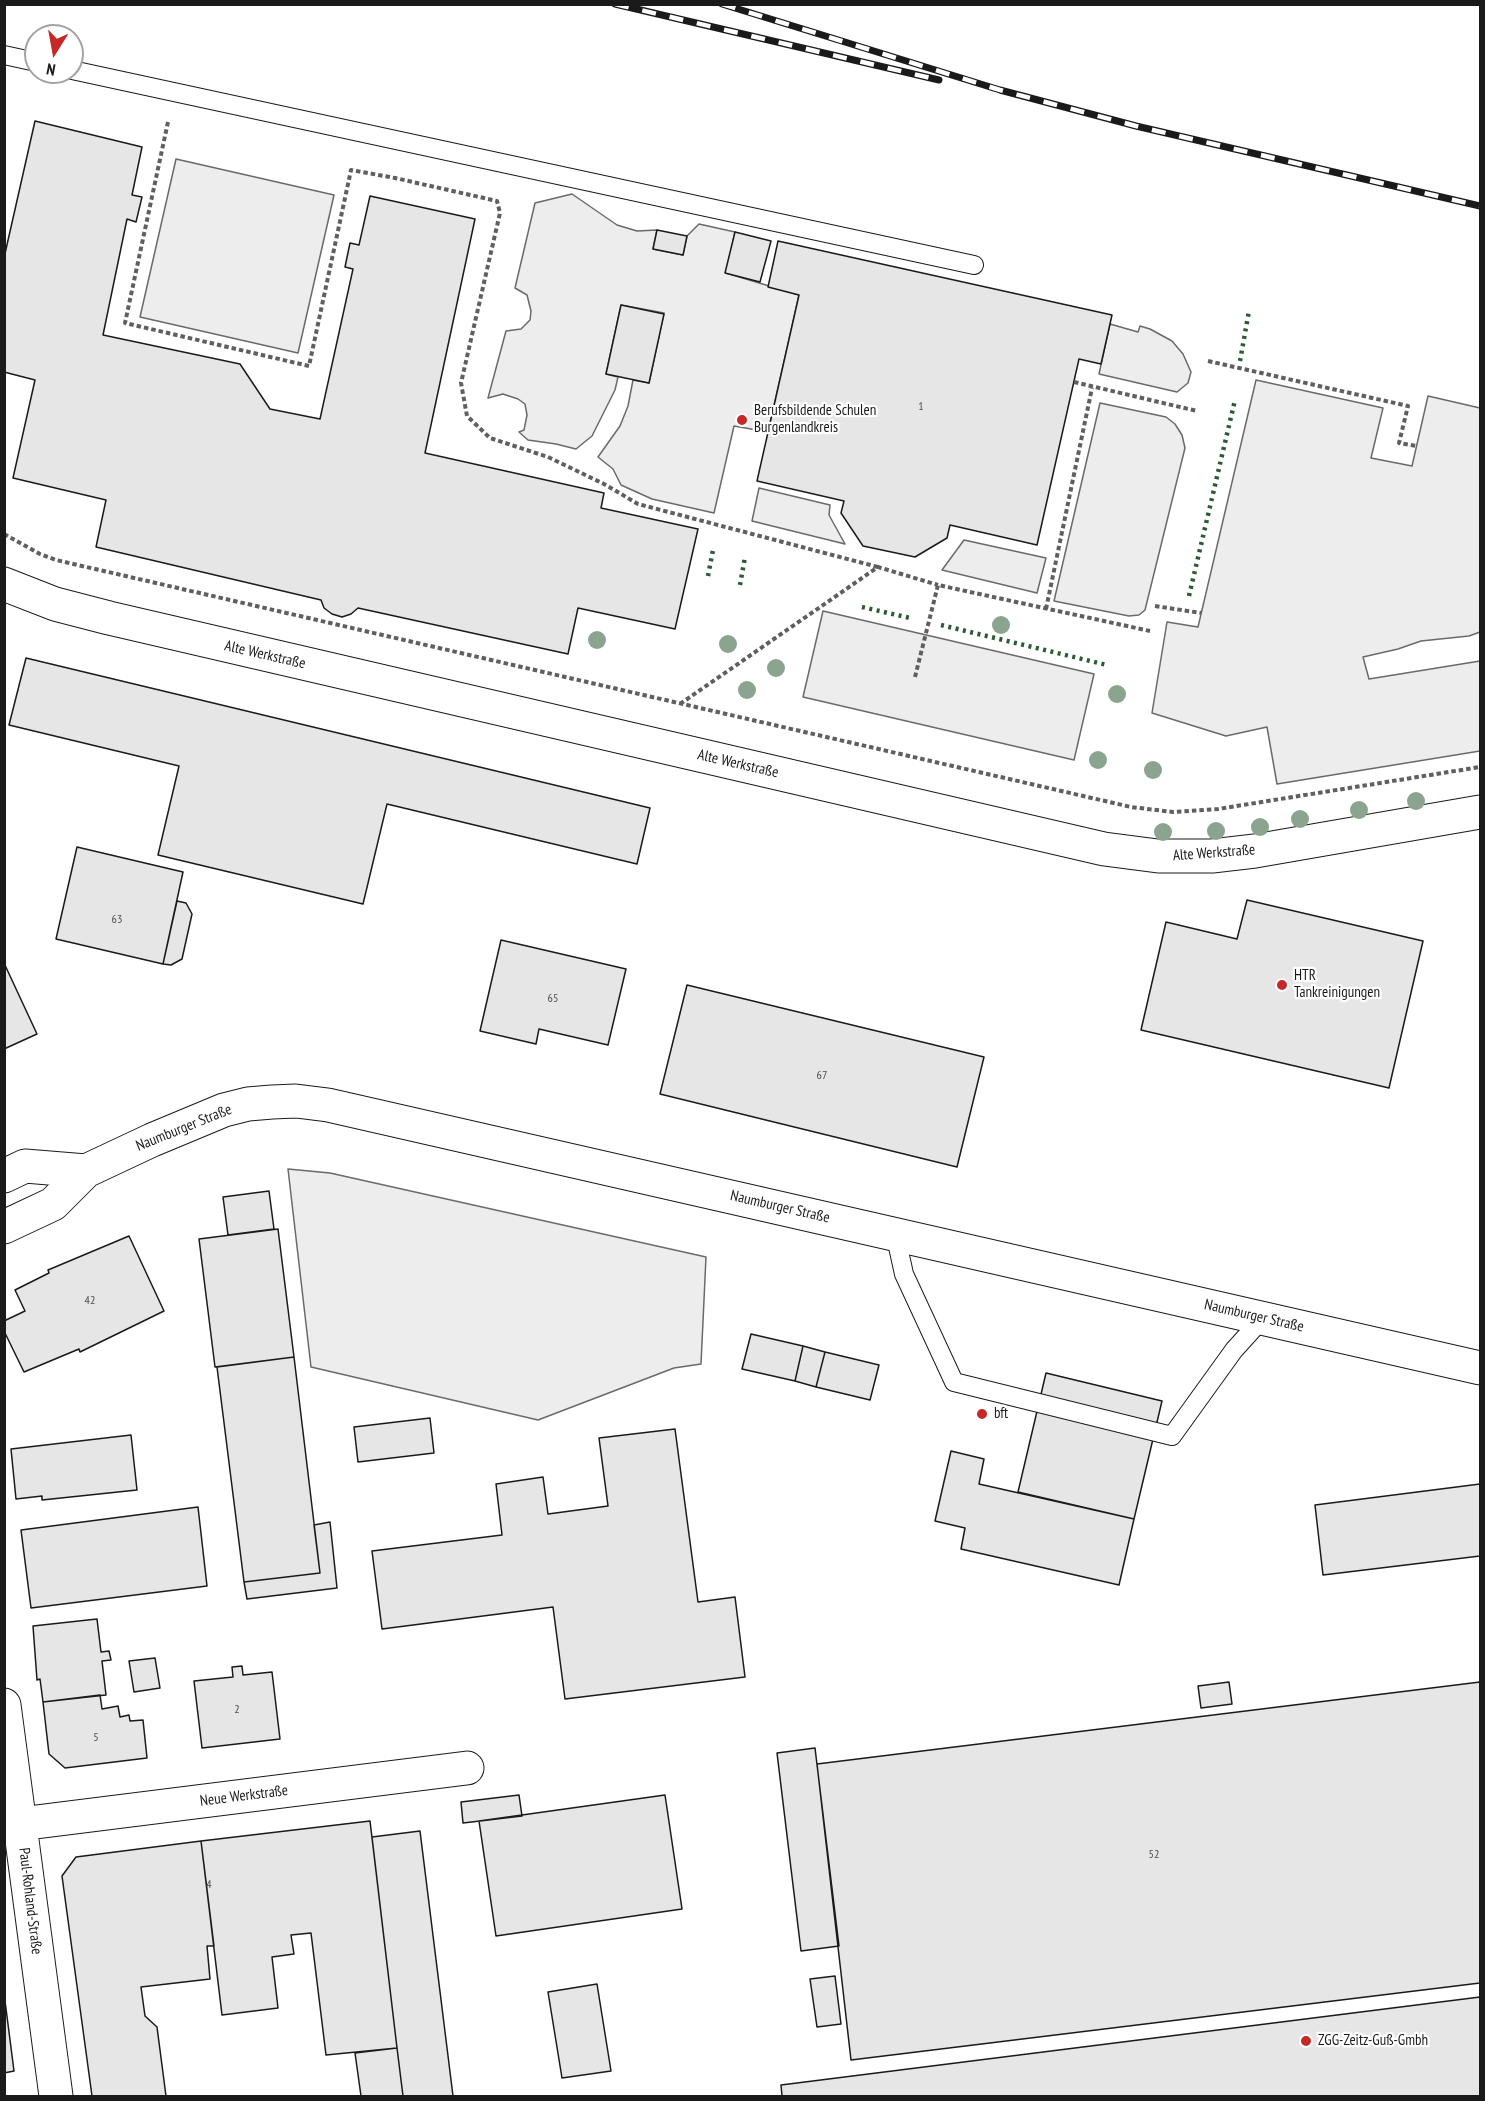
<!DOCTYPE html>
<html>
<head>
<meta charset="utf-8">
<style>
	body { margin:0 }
	#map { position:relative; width:1485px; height:2101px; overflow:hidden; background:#fff; font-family:"PT Sans Narrow",sans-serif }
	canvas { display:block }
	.frame { position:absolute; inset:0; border:6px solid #1a1a1a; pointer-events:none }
	.north { position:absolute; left:24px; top:24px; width:60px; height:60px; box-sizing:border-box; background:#fff; border:2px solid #a3a3a3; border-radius:50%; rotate:191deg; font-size:16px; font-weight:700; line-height:24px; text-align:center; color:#1a1a1a }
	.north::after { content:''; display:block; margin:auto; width:21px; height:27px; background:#c62828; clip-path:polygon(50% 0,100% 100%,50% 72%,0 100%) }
</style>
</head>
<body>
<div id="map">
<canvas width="1485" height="2101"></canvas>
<div class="frame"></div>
<div class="north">N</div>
</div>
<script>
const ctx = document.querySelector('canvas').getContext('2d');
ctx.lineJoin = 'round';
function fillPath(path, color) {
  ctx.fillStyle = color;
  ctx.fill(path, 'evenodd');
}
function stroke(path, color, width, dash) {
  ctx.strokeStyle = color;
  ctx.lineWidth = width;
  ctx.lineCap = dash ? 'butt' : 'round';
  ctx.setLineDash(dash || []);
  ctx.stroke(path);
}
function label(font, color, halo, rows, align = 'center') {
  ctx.font = font + ' "PT Sans Narrow",sans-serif';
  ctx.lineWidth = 4.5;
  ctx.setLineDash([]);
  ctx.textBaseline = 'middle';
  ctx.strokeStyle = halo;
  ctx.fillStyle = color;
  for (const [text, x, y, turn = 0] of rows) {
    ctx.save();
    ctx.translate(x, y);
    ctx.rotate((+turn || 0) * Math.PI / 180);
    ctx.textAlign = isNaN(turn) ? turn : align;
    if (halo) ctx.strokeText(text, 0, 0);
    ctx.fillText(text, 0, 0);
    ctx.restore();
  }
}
const built = new Path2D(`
	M176,159L334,195L298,353L140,317Z
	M572,194L617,225L637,231L657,230L653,249L683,255L687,236L699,224L735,232L726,273L799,295L768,432L734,426L714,513L652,499L621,485L613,469L598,457L620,426L628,406L633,380L649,383L664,313L621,305L606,374L618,377L615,390L592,436L576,449L556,444L528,440L519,432L524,430L527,415L525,404L518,399L503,394L488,398L506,331L521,329L530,320L531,311L527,295L515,288L535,203Z
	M1110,324L1138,332L1140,326L1150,329L1172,341L1183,354L1191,372L1188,383L1177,392L1099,374Z
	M1256,380L1383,408L1371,458L1412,466L1428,396L1480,408V632L1469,636L1421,641L1398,649L1363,657L1369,679L1480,661V751L1277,784L1267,727L1226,736L1152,713L1167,622L1198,627Z
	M1100,403L1166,417L1175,424L1182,435L1185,448L1145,610L1139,615L1129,616L1054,601Z
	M759,488L830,505L829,515L845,544L752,521Z
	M964,540L1046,558L1037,593L942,570Z
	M823,611L1094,674L1074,760L803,697Z
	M288,1169L330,1173L706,1257L701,1364L674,1368L538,1420L311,1367Z`);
fillPath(built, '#ededed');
stroke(built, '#6a6a6a', 1.5);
const building = new Path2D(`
	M35,121L142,147L132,195L142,197L136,222L127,219L103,335L240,364L270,409L320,419L353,269L345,267L350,243L359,245L370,196L475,219L425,453L604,493L601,508L698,529L675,629L578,608L568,654L358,608L351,614L342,617L332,614L324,608L321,600L96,547L106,500L13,478L35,380L4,372V258Z
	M657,230L687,236L683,255L653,249Z
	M735,232L771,241L760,282L725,273Z
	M778,241L1112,315L1101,364L1079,359L1037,545L950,525L947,538L915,557L863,546L841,513L844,501L757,481L799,295L768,287Z
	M621,305L664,314L649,383L606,374Z
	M26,658L650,808L637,864L387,804L363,904L158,855L179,766L9,725Z
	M77,847L183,872L163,964L56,939Z
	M1247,900L1423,941L1389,1088L1141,1030L1166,922L1237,939Z
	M177,901L186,903L192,914L182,959L171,965L163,964Z
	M501,940L626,969L608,1045L539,1029L536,1044L480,1031Z
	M4,963L37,1034L4,1049Z
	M687,985L984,1057L957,1167L660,1094Z
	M269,1191L274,1229L228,1235L223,1197Z
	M278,1229L294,1357L215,1367L199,1239Z
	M129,1236L164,1311L80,1352L79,1349L24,1372L4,1331V1321L25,1311L15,1290L49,1273L48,1270Z
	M751,1334L803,1346L795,1381L742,1369Z
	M803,1346L825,1352L816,1387L795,1381Z
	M825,1352L879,1365L870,1400L816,1387Z
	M294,1357L320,1573L244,1582L217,1367Z
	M1046,1373L1162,1401L1134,1519L1018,1492Z
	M430,1418L434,1453L358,1462L354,1427Z
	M675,1429L698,1602L735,1597L745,1677L565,1699L553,1607L382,1629L372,1551L502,1535L496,1484L543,1477L548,1514L608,1506L599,1438Z
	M131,1435L137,1490L42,1500V1496L16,1499L11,1449Z
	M951,1451L984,1459L979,1484L1134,1519L1119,1585L961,1549L965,1528L935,1521Z
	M1480,1484V1556L1323,1575L1315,1505Z
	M198,1507L207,1586L31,1608L21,1530Z
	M330,1522L337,1588L247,1599L244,1582L320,1573L314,1525Z
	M97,1619L101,1652L109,1651L111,1660L102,1661L106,1695L43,1702L40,1679L37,1680L33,1626Z
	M155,1658L160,1688L134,1692L129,1661Z
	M242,1666L243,1675L272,1672L280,1739L202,1748L194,1681L233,1677L232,1667Z
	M1229,1682L1232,1704L1201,1708L1198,1686Z
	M1480,1682V1983L851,2060L817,1764Z
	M100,1695L102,1709L118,1706L120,1717L129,1715L130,1721L143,1720L147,1758L65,1768L49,1754L43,1702Z
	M815,1748L839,1946L801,1951L777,1753Z
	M519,1795L522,1816L463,1823L461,1802Z
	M665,1795L682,1909L496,1936L479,1821Z
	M370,1821L397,2048L326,2055L311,1933L291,1935L294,1954L272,1957L278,2008L222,2015L201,1841Z
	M420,1831L453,2096H403L397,2048L372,1837Z
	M201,1841L214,1946H207L210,1979L141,1987L145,2016L157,2027L166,2096H92L62,1876L76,1857Z
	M835,1976L841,2024L817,2027L810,1979Z
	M597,1984L611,2071L562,2078L548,1992Z
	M4,1993L14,2071L4,2073Z
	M1480,1997V2096H782L781,2085Z
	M397,2048L403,2096H361L355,2053Z`);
fillPath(building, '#e6e6e6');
stroke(building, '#1a1a1a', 1.5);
const service = new Path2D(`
	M4,55L36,62
	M72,70L974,265
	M895,1233L904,1274L954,1382L1172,1436L1234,1350L1263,1318`);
const minor = new Path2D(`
	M4,584L55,604L109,618L1104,849L1158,856H1212L1255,851L1480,812
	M4,1705L56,2096
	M20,1824L467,1768`);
const primary = new Path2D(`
	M4,1176L25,1166L86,1171
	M4,1227L53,1204L86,1171L152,1140L224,1110L248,1104L272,1102L296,1101L328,1105L1480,1368`);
stroke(service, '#1a1a1a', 20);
stroke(minor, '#1a1a1a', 35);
stroke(primary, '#1a1a1a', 35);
stroke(new Path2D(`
	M168,122L125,323L309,366L351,170L395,178L497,201L500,213L461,383L467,416L490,438L548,457L604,484L638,504L878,567
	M1208,361L1408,406L1399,443L1417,446
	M1074,382L1197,411
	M4,534L40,554L56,560L1131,807L1173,812L1218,809L1480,767
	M1155,606L1201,613
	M1046,609L1092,388
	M915,677L938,585L1150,631
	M680,704L878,567L938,585`), '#5f5f5f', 4, [4.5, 3]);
stroke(service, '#fff', 18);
stroke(minor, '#fff', 33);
stroke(primary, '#fff', 33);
const rail = new Path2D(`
	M615,4L939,80
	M722,4L1000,90L1136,126L1480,206`);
stroke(rail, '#1a1a1a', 7);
stroke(rail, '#fff', 4.5, [14]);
stroke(new Path2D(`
	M1240,361L1249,311
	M708,576L713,550
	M740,585L745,557
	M1189,596L1235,400
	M862,607L910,618
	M941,625L1107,665`), '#2b5a34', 4.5, [3, 4.5]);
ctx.fillStyle = '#8aa48f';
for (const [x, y] of [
	[1001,625],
	[597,640],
	[728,644],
	[776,668],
	[747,690],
	[1117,694],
	[1098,760],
	[1153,770],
	[1416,801],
	[1359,810],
	[1300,819],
	[1260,827],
	[1216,831],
	[1163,832]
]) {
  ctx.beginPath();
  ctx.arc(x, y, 9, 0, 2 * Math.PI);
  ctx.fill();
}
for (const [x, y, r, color] of [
	[742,420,6,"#c62828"],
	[1282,985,6,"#c62828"],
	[982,1414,6,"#c62828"],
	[1306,2041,6,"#c62828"]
]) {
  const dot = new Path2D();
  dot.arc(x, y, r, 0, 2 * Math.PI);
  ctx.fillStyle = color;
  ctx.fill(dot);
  stroke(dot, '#fff', 2);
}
label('12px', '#4d4d4d', null, [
	["1",921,407],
	["63",117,920],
	["65",553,999],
	["67",822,1076],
	["42",90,1301],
	["2",237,1710],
	["5",96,1738],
	["52",1154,1855],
	["4",209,1885]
]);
label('15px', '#1a1a1a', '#fff', [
	["Berufsbildende Schulen",754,411],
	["Burgenlandkreis",754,428],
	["HTR",1294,976],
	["Tankreinigungen",1294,993],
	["bft",994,1414],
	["ZGG-Zeitz-Guß-Gmbh",1318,2041]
], 'left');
label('15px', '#1a1a1a', '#fff', [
	["Alte Werkstraße",265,655,13],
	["Alte Werkstraße",738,764,13],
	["Alte Werkstraße",1214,853,-4],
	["Naumburger Straße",184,1128,-22],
	["Naumburger Straße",780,1207,13],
	["Naumburger Straße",1254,1316,13],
	["Neue Werkstraße",244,1796,-7],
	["Paul-Rohland-Straße",30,1901,83]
]);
</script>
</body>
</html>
